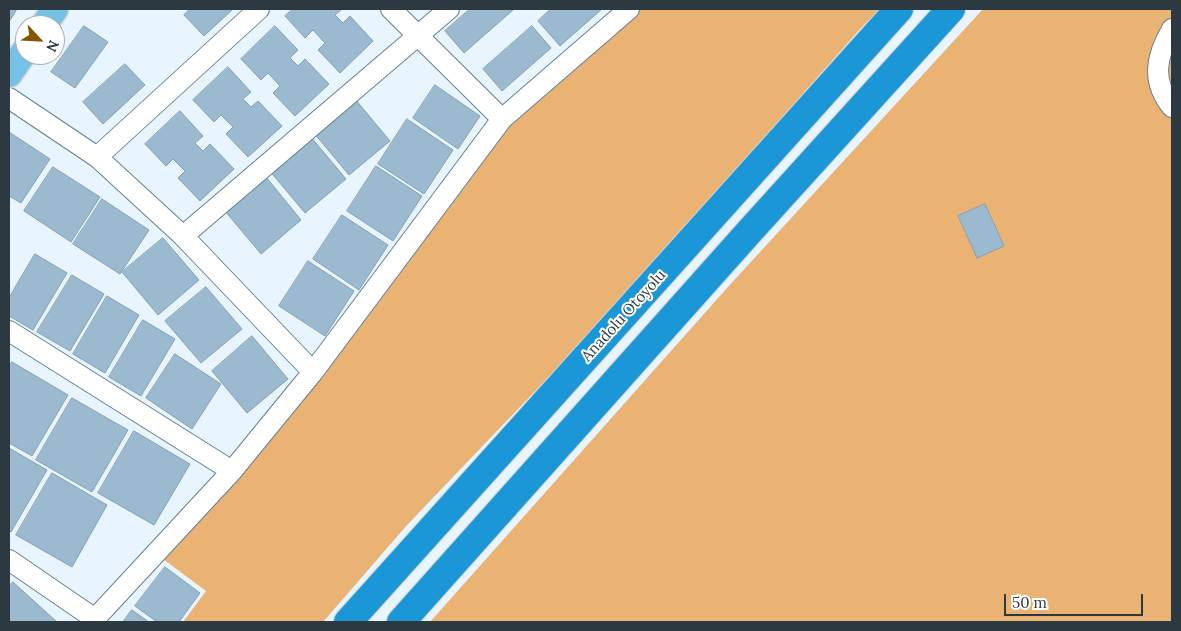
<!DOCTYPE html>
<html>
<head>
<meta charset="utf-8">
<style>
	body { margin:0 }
	#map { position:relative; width:1181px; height:631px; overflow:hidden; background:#e8f5fe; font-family:Lora,serif }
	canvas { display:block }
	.frame { position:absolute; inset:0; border:10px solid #2c3941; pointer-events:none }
	.north { position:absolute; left:15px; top:15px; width:50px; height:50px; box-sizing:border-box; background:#fff; border:1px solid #abb0b3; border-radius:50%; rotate:115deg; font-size:14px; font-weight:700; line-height:20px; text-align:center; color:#2c3941 }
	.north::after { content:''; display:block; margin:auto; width:18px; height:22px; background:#885400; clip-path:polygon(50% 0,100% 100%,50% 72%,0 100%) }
	.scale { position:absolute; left:1004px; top:594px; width:139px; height:22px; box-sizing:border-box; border:2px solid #2c3941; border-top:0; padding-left:6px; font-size:15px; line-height:18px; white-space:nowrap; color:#2c3941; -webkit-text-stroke:4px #fff; paint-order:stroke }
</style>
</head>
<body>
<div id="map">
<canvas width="1181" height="631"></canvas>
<div class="frame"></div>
<div class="north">N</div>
<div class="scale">50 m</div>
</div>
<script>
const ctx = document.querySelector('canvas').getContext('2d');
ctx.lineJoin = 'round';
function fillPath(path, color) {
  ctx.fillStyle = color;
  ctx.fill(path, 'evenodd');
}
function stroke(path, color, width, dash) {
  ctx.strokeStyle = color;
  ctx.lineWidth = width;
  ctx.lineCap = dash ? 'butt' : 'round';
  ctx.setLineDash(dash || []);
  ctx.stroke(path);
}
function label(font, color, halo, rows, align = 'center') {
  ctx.font = font + ' Lora,serif';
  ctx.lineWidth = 4;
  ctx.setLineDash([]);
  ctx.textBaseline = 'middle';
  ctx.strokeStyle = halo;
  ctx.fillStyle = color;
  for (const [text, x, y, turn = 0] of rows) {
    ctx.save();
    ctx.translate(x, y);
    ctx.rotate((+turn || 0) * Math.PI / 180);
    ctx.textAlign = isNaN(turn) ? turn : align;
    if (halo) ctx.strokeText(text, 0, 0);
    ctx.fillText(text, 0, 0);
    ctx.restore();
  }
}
fillPath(new Path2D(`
	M629,9H880L860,29L606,317L408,524L323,622H183L206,591L155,553L502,119Z
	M983,9H1172V622H430L727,288Z`), '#ebb373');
const building = new Path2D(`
	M9,9H17L9,22Z
	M190,9H233L204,36L184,15Z
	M293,9H342L335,15L343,23L350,16L373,41L340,73L318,50L325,43L313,30L305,38L285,16Z
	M470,9H512L513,10L464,53L445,31Z
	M551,9H602L560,46L538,21Z
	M84,26L108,42L75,88L51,72Z
	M275,26L298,50L290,58L298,66L305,59L329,84L295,116L273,93L280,86L268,73L261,80L241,59Z
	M532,26L551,48L502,91L483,69Z
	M125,64L145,85L103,124L83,102Z
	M228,67L251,92L243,99L251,107L258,101L282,126L248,157L226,134L233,127L221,115L214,122L193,100Z
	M435,85L480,116L458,149L413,118Z
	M355,99L390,141L349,175L314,133Z
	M180,111L203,136L195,143L203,151L210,144L234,169L200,201L178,178L185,171L173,159L166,166L145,144Z
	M407,119L453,150L424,194L378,164Z
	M9,132L50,159L21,203L9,196Z
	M311,137L346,179L305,213L269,170Z
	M376,166L422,196L393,241L347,211Z
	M53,167L100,197L71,242L24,211Z
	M266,177L301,220L261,254L225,211Z
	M102,199L149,230L120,274L73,244Z
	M985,204L1004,246L977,258L958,216Z
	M342,215L388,245L359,290L313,259Z
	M163,238L199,280L158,315L122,272Z
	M35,254L67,273L33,330L9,316V298Z
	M308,261L354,291L325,336L279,306Z
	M72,275L104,294L70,351L37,332Z
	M206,287L242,329L201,363L165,321Z
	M107,296L139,315L105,373L73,354Z
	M143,320L175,339L141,396L109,377Z
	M252,336L288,379L247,413L212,371Z
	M175,354L221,384L192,429L146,398Z
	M12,362L68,395L32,456L9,443V368Z
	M72,398L128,430L92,492L36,460Z
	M134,431L190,464L154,525L98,493Z
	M9,448L47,470L11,532L9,530Z
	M52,473L107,505L72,567L16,535Z
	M165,567L200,593L179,622H157L135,606Z
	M13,582L57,622H9V586Z
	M132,610L149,622H123Z`);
fillPath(building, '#9cbacf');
stroke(building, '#82a0b5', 1);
const minor = new Path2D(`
	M391,9L502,119
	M1172,29C1156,56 1151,81 1172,107
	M9,98L97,157L183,236L313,372L232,471L92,622
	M97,157L259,9
	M183,236L449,9
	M9,331L232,471
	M313,372L502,119L629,9
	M9,560L95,619`);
const major = new Path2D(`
	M44,25L55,9
	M9,74L25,51`);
const highway = new Path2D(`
	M348,622L899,9
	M401,622L749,232L951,9`);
stroke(minor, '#648195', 22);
stroke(major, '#d1d3d5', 29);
stroke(highway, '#d1d3d5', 30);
stroke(minor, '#fff', 20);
stroke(major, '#76c1e7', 26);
stroke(highway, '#1b97d7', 28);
label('15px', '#2c3941', '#fff', [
	["Anadolu Otoyolu",624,316,-48]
]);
</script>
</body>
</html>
